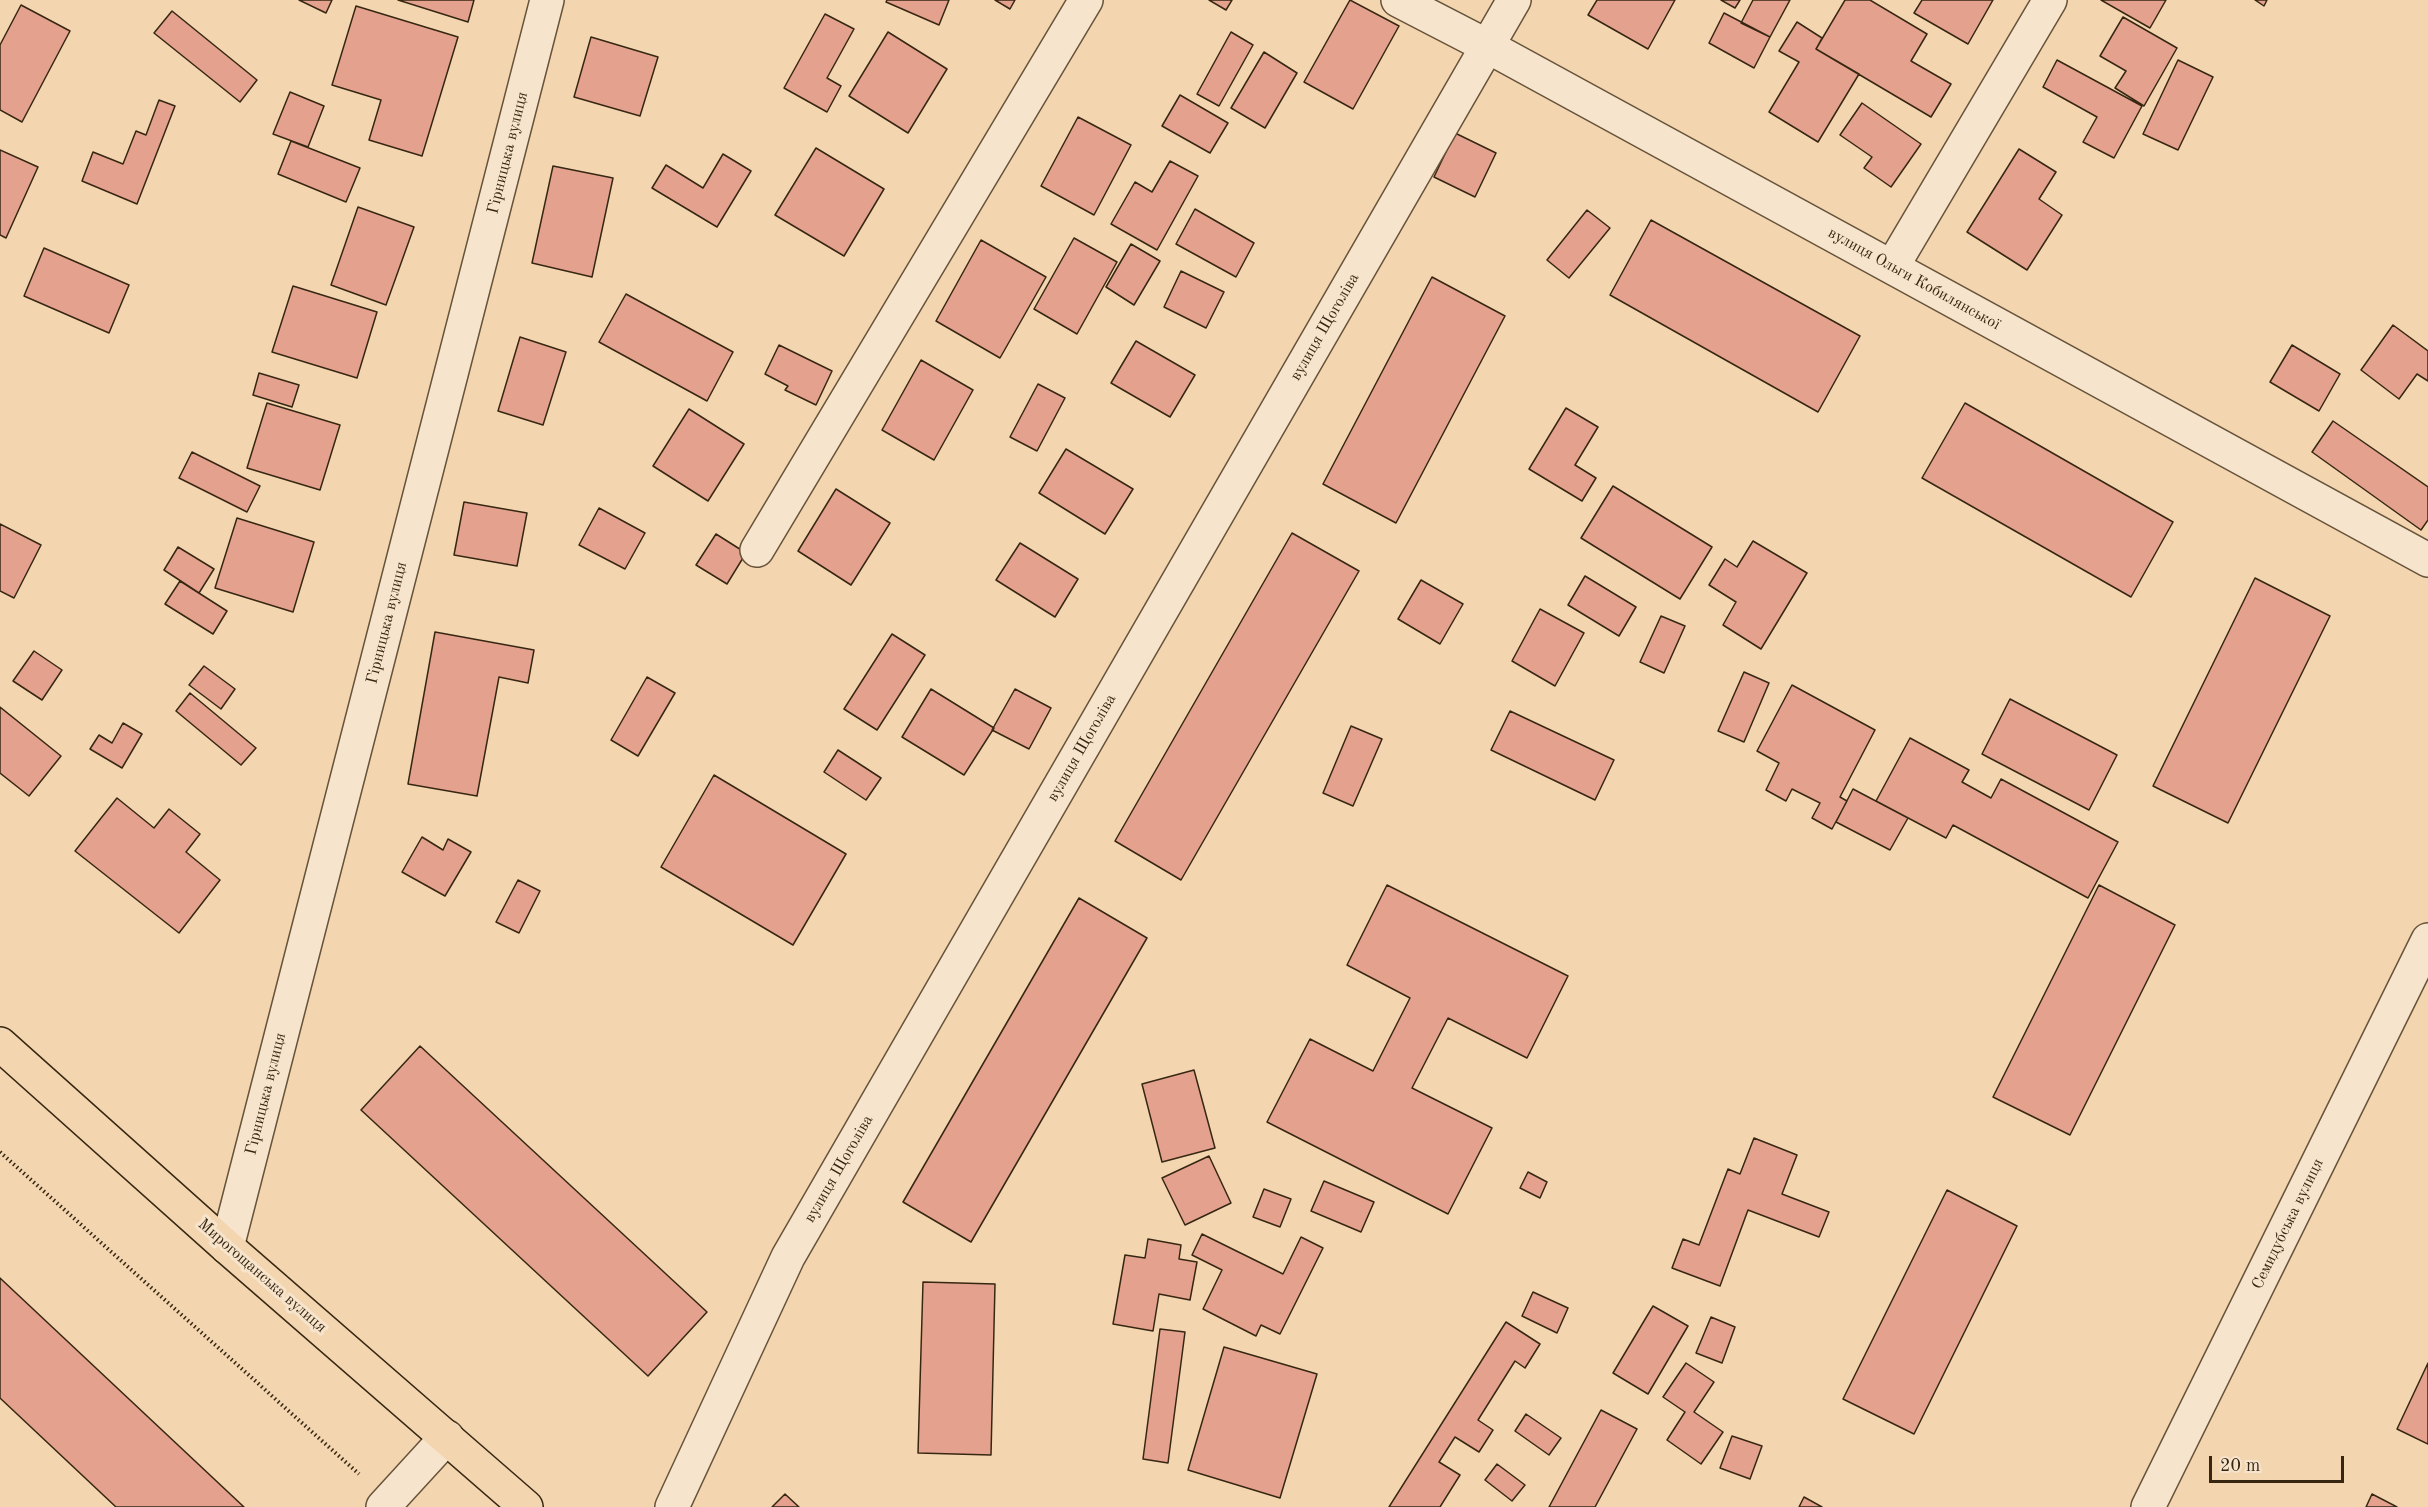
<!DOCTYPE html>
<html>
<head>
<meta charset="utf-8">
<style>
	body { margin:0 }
	#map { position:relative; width:2428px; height:1507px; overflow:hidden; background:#f3d6b0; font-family:"Old Standard TT",serif }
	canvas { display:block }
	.scale { position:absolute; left:2209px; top:1456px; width:135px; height:27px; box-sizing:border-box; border:3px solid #372712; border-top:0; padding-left:8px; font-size:18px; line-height:21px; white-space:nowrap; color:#372712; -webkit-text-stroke:4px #f7e4cc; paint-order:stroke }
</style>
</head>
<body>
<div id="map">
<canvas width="2428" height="1507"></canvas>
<div class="scale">20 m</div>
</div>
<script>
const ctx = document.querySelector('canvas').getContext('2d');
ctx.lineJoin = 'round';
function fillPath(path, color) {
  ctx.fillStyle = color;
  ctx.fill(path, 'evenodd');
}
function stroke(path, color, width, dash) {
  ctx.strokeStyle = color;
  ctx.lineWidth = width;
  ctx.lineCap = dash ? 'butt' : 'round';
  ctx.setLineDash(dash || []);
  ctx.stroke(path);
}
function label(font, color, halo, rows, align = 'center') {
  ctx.font = font + ' "Old Standard TT",serif';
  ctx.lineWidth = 6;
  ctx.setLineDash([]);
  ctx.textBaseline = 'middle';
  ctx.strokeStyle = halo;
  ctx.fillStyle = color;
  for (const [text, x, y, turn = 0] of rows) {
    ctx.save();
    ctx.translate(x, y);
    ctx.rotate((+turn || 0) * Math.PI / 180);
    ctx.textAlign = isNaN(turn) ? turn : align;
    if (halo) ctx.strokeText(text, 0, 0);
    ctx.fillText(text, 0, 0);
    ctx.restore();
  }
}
const building = new Path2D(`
	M299,0H332L326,13Z
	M398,0H474L468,22Z
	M887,0H949L939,25L886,2Z
	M995,0H1015L1010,9Z
	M1209,0H1232L1226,10Z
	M1350,0L1399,26L1353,109L1304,82Z
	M1597,0H1675L1648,49L1588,15Z
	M1721,0H1740L1735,8Z
	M1753,0H1790L1770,37L1741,23Z
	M1845,0H1870L1927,34L1911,61L1951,84L1931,117L1816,49Z
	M1922,0H1993L1968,44L1914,13Z
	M2101,0H2166L2150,28Z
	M2255,0H2267L2264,6Z
	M21,5L70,31L22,122L0,110V45Z
	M356,6L458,37L422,156L369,140L381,100L332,85Z
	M172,11L257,80L240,102L154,33Z
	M1724,13L1770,37L1754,68L1709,43Z
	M825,14L854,29L827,78L841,86L827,112L784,88Z
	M2123,17L2177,48L2144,106L2115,88L2126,71L2100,56Z
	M1797,22L1822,38L1816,49L1859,74L1818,142L1769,112L1799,62L1779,51Z
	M888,32L947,69L908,133L849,96Z
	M1231,32L1253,45L1219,106L1197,94Z
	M591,37L658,57L640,116L574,97Z
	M1264,52L1297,73L1265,128L1231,108Z
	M2057,60L2142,106L2114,158L2083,142L2097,117L2043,87Z
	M2178,60L2213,77L2178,150L2143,134Z
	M290,92L324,106L308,147L273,134Z
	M1180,95L1228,123L1210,153L1162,126Z
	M159,100L175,106L137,204L82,181L93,152L123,164L136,131L146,135Z
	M1862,103L1921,144L1891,187L1864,168L1872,157L1840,135Z
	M1078,117L1131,145L1094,215L1041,186Z
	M1455,133L1496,153L1475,197L1434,177Z
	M291,141L360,168L346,202L278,174Z
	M816,148L884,189L844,256L775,215Z
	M2019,149L2056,172L2039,199L2062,215L2027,270L1967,232Z
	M0,150L38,167L6,238L0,235Z
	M723,154L751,171L717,227L652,188L666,165L703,188Z
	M1170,161L1198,176L1157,250L1111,224L1135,182L1152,192Z
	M553,166L613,178L592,277L532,263Z
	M358,207L414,227L386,305L331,285Z
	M1195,209L1254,243L1236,277L1176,244Z
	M1587,210L1610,228L1569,278L1547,260Z
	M1651,220L1860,336L1818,412L1610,295Z
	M1074,238L1117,262L1077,334L1034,309Z
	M981,240L1046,277L1000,358L936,321Z
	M1131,244L1160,261L1134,305L1106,287Z
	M44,248L129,285L109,333L24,296Z
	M1181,271L1224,292L1206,328L1164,307Z
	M1432,277L1505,316L1396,523L1323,484Z
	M293,286L377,312L357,378L272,352Z
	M626,294L733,352L707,401L599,342Z
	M2393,325L2428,351V381L2417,374L2399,399L2361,370Z
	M520,337L566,352L543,425L498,411Z
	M1136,341L1195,375L1170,417L1111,383Z
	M779,345L832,371L816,405L785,390L788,386L765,374Z
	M2292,345L2340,374L2319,411L2270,382Z
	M921,360L973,390L934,460L882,430Z
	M259,373L299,385L292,407L253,395Z
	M1038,384L1065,398L1037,451L1010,437Z
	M267,403L340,425L320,490L247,468Z
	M1965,403L2173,522L2131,597L1922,478Z
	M1566,408L1598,427L1575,465L1596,478L1582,501L1529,469Z
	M689,409L744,444L708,501L653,466Z
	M2333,421L2428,487V520L2421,530L2312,452Z
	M1066,449L1133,489L1105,534L1039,493Z
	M192,452L260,486L247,512L179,478Z
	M1613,486L1712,547L1680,599L1581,538Z
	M836,489L890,523L851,585L798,551Z
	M464,502L527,513L517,566L454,555Z
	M599,508L645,533L625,569L579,545Z
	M237,518L314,542L293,612L215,588Z
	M0,524L41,545L14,598L0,591Z
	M1292,533L1359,571L1181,880L1115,841Z
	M716,534L746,553L727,584L696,565Z
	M1753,541L1807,573L1761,649L1723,625L1736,602L1709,585L1725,559L1737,567Z
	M1020,543L1078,579L1055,617L996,580Z
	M178,547L214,569L199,593L164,570Z
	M1585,576L1636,607L1619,636L1568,605Z
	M2255,578L2330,616L2228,823L2153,786Z
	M1421,580L1463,604L1440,644L1398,619Z
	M180,581L227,611L213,634L165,604Z
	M1540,609L1584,633L1555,686L1512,661Z
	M1661,616L1685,626L1664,673L1640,662Z
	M435,632L534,650L528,683L499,677L477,796L408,784Z
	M892,634L925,655L877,730L844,709Z
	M34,651L62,670L42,700L13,681Z
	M204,666L235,689L221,709L189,685Z
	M1744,672L1769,683L1744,742L1718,731Z
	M647,677L675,693L638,756L611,740Z
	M1792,685L1875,730L1840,797L1847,801L1832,829L1812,818L1820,803L1792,789L1786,801L1766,790L1779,763L1757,751Z
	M931,689L994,728L964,775L902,737Z
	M1015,689L1051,708L1029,749L992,730Z
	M190,693L256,748L241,765L176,711Z
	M2010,699L2117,755L2089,810L1982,754Z
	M0,707L61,756L29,796L0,773Z
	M1510,711L1614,760L1595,800L1491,750Z
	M123,723L142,734L122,768L90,749L99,735L112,743Z
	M1351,726L1382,739L1353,806L1323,793Z
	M1910,738L1969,770L1962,782L1991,798L2001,779L2118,842L2088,898L1953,825L1946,838L1876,801Z
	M838,750L881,778L866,800L824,772Z
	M714,775L846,854L793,945L661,867Z
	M1853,789L1908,818L1890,850L1836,822Z
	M117,798L154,828L169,809L200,834L186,852L220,880L179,933L75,851Z
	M422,837L443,850L448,839L471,852L445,896L402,872Z
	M518,880L540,891L519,933L496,922Z
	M1387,885L1568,976L1527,1058L1448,1018L1412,1088L1492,1128L1448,1214L1267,1122L1310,1039L1373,1071L1410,998L1347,965Z
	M2099,885L2175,925L2070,1135L1993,1097Z
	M1079,898L1147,938L971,1242L903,1202Z
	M420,1046L707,1312L648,1376L361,1110Z
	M1194,1070L1215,1148L1162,1162L1142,1084Z
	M1754,1138L1797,1155L1782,1194L1829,1212L1819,1237L1748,1210L1720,1286L1672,1268L1683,1239L1699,1245L1728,1169L1740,1174Z
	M1209,1156L1231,1203L1185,1225L1162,1178Z
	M1528,1172L1547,1182L1540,1198L1520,1188Z
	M1324,1181L1374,1202L1361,1232L1311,1211Z
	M1264,1189L1291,1199L1280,1227L1253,1217Z
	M1947,1190L2017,1226L1914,1434L1843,1399Z
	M1202,1234L1283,1274L1301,1237L1323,1248L1280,1334L1261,1325L1256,1336L1203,1309L1222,1270L1192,1255Z
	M1148,1239L1181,1245L1179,1259L1197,1262L1190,1300L1159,1294L1153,1331L1113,1324L1125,1255L1145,1258Z
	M0,1278L244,1507H116L0,1398Z
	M923,1282L995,1284L991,1455L918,1453Z
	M1533,1292L1568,1308L1557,1333L1522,1316Z
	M1653,1306L1688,1326L1648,1394L1613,1373Z
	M1711,1317L1735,1327L1722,1363L1696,1353Z
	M1506,1322L1540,1344L1525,1368L1515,1361L1478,1420L1493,1430L1479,1452L1455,1437L1439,1462L1460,1475L1440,1507H1389Z
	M1160,1329L1185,1332L1168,1463L1143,1459Z
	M1224,1347L1317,1374L1280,1498L1188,1470Z
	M1686,1363L1714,1382L1694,1412L1723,1432L1701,1464L1667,1440L1685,1412L1663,1397Z
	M2428,1363V1444L2397,1429Z
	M1601,1410L1637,1429L1595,1507H1549Z
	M1526,1414L1561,1438L1549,1455L1515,1431Z
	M1732,1436L1762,1446L1750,1479L1720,1468Z
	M1497,1464L1525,1485L1512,1501L1485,1480Z
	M785,1494L799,1507H772Z
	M2372,1494L2397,1507H2366Z
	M1804,1497L1822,1507H1799Z`);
fillPath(building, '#e4a28e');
stroke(building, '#372712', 1.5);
const minor = new Path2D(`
	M1398,0L1487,46L2428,560
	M1892,267L2050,0
	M757,550L1086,0
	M227,1247L547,0
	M383,1507L447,1437
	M672,1507L788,1257L1514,0
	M2148,1507L2428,940`);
const major = new Path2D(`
	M0,1044L227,1247L526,1507`);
stroke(minor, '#66533a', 36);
stroke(major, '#372712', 36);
stroke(new Path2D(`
	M0,1152L359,1474`), '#372712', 4, [1.5, 3]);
stroke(minor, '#f7e4cc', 33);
stroke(major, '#f3d6b0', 33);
label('16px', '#372712', '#f7e4cc', [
	["Гірницька вулиця",508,153,-76],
	["вулиця Ольги Кобилянської",1914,279,29],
	["вулиця Щоголіва",1325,327,-60],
	["Гірницька вулиця",387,623,-76],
	["вулиця Щоголіва",1082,748,-60],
	["Гірницька вулиця",266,1094,-76],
	["вулиця Щоголіва",839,1169,-60],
	["Семидубська вулиця",2288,1224,-64],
	["Мирогощанська вулиця",262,1276,41]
]);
</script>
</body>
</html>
